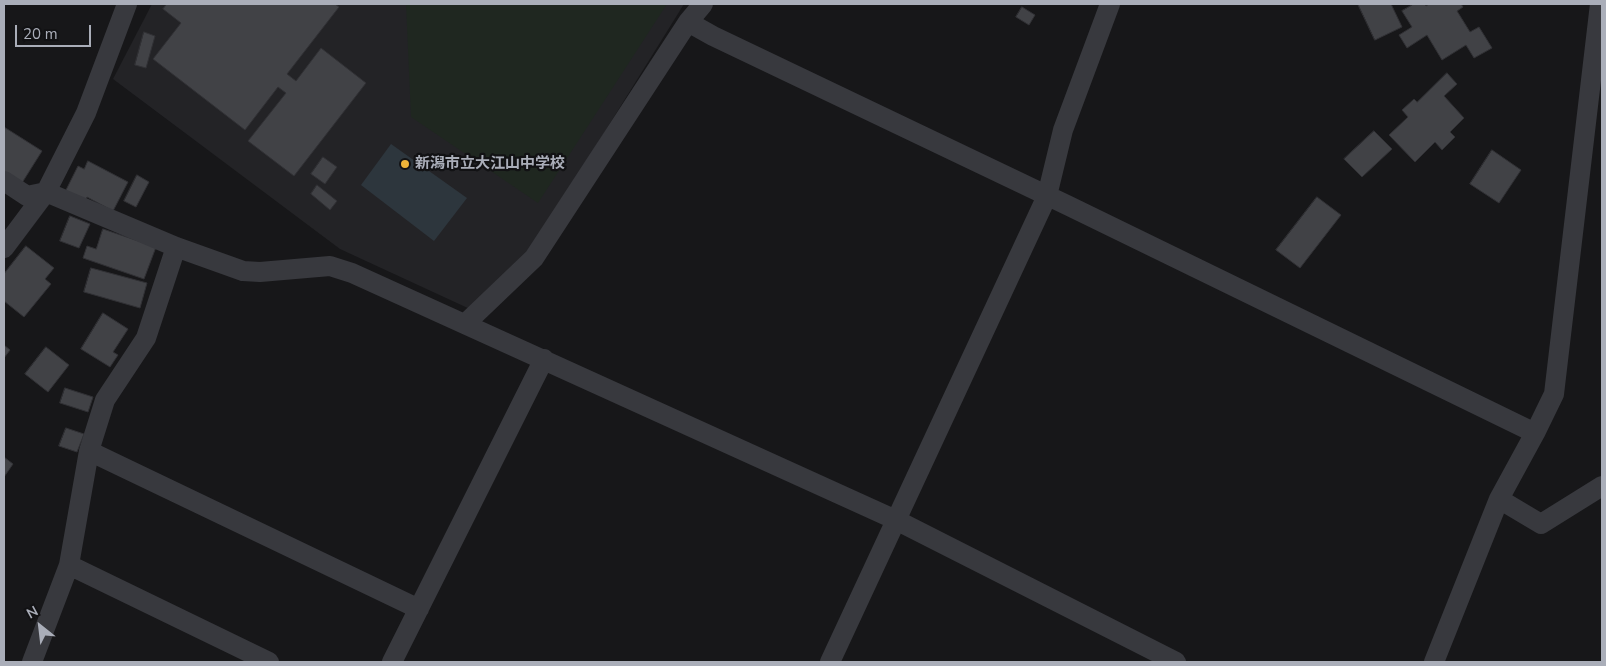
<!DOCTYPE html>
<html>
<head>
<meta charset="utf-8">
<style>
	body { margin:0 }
	#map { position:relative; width:1606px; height:666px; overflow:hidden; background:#171719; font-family:"Nunito Sans",sans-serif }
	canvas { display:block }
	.frame { position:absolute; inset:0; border:5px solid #aaaeb9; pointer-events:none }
	.north { position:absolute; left:15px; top:601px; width:50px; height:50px; -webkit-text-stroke:4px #121214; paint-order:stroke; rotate:331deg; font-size:14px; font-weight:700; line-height:20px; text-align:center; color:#aaaeb9 }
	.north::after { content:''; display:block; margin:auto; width:18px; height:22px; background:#aaaeb9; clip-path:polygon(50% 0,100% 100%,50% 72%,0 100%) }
	.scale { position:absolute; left:15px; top:25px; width:76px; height:22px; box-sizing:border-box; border:2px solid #aaaeb9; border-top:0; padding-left:6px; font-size:15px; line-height:18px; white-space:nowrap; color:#aaaeb9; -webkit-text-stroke:4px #121214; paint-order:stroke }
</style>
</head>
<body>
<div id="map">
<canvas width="1606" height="666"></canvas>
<div class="frame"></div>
<div class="north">N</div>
<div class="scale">20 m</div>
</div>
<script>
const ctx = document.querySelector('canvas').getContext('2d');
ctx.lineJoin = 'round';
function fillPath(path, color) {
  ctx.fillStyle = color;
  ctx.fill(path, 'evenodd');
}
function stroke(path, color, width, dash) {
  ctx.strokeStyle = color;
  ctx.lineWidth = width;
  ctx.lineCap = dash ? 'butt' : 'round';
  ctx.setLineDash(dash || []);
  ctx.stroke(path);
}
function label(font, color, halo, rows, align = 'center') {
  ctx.font = font + ' "Nunito Sans","Noto Sans JP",sans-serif';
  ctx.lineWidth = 4.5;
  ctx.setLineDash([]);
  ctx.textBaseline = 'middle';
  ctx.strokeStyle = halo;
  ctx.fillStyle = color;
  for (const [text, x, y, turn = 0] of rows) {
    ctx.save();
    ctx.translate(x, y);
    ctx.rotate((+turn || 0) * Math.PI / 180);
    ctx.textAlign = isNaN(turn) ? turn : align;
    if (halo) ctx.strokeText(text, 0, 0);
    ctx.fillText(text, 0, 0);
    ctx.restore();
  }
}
fillPath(new Path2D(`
	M152,4H684L517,273L472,310L340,249L113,79Z`), '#232326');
fillPath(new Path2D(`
	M406,4H667L538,203L411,117Z`), '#1f2720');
fillPath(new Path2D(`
	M391,144L467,198L434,241L361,185Z`), '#2d363d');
const building = new Path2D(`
	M167,4H335L339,7L287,74L296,81L321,48L366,83L294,176L248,141L286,93L278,87L245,130L153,59L181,23L163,9Z
	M1358,4H1391L1402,27L1375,40Z
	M1414,4H1424L1426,6L1429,4H1461L1463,7L1457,11L1470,32L1479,27L1492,48L1474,58L1466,45L1442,60L1427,35L1407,48L1399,35L1412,27L1402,11Z
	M1022,7L1035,15L1029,25L1016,17Z
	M144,32L155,36L146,68L135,65Z
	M1447,73L1457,84L1444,96L1464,118L1450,132L1455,137L1442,150L1435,142L1415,162L1389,135L1408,117L1402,110L1414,99L1417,102Z
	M4,127L42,151L20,186L4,175Z
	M1374,131L1392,149L1362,177L1344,159Z
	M1492,150L1521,170L1499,203L1470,184Z
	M323,157L337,167L325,184L311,174Z
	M88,161L128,182L113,211L87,197L84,202L65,192L78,166L84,169Z
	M137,175L149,182L136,207L124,201Z
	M317,185L337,201L330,210L311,194Z
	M1317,197L1341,215L1300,268L1276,250Z
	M70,216L90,224L79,248L60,241Z
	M103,229L156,247L144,279L83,258L87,246L96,249Z
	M26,246L54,268L45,279L51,284L24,317L4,301V274Z
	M91,268L147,283L140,308L84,292Z
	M103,313L128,329L113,352L118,355L110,367L81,349Z
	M4,345L10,350L4,358Z
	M46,347L69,365L48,392L25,374Z
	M65,388L93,397L88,412L60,403Z
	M66,428L84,434L77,452L59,446Z
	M4,457L13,464L4,477Z`);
fillPath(building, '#414246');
stroke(building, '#313135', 1);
stroke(new Path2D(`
	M688,22L713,36L1069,206L1535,433
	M4,181L27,196L46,192L176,247L243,271L260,272L330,266L352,273L896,520L1176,662
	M4,248L46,192L86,113L127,4
	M465,324L534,258L688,22L703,4
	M89,451L419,609
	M1499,499L1541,524L1602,486
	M69,565L269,662
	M32,662L69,565L89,451L105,400L146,338L176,247
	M392,662L544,359
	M830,662L1047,196L1063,130L1110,4
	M1434,662L1499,499L1535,433L1554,394L1600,4`), '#38393e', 20);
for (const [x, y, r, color] of [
	[405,164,5,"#efb439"]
]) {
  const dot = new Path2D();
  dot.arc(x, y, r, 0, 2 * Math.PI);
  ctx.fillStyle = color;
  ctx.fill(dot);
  stroke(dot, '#121214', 2);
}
label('bold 15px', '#aaaeb9', '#121214', [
	["新潟市立大江山中学校",415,164]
], 'left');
</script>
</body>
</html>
